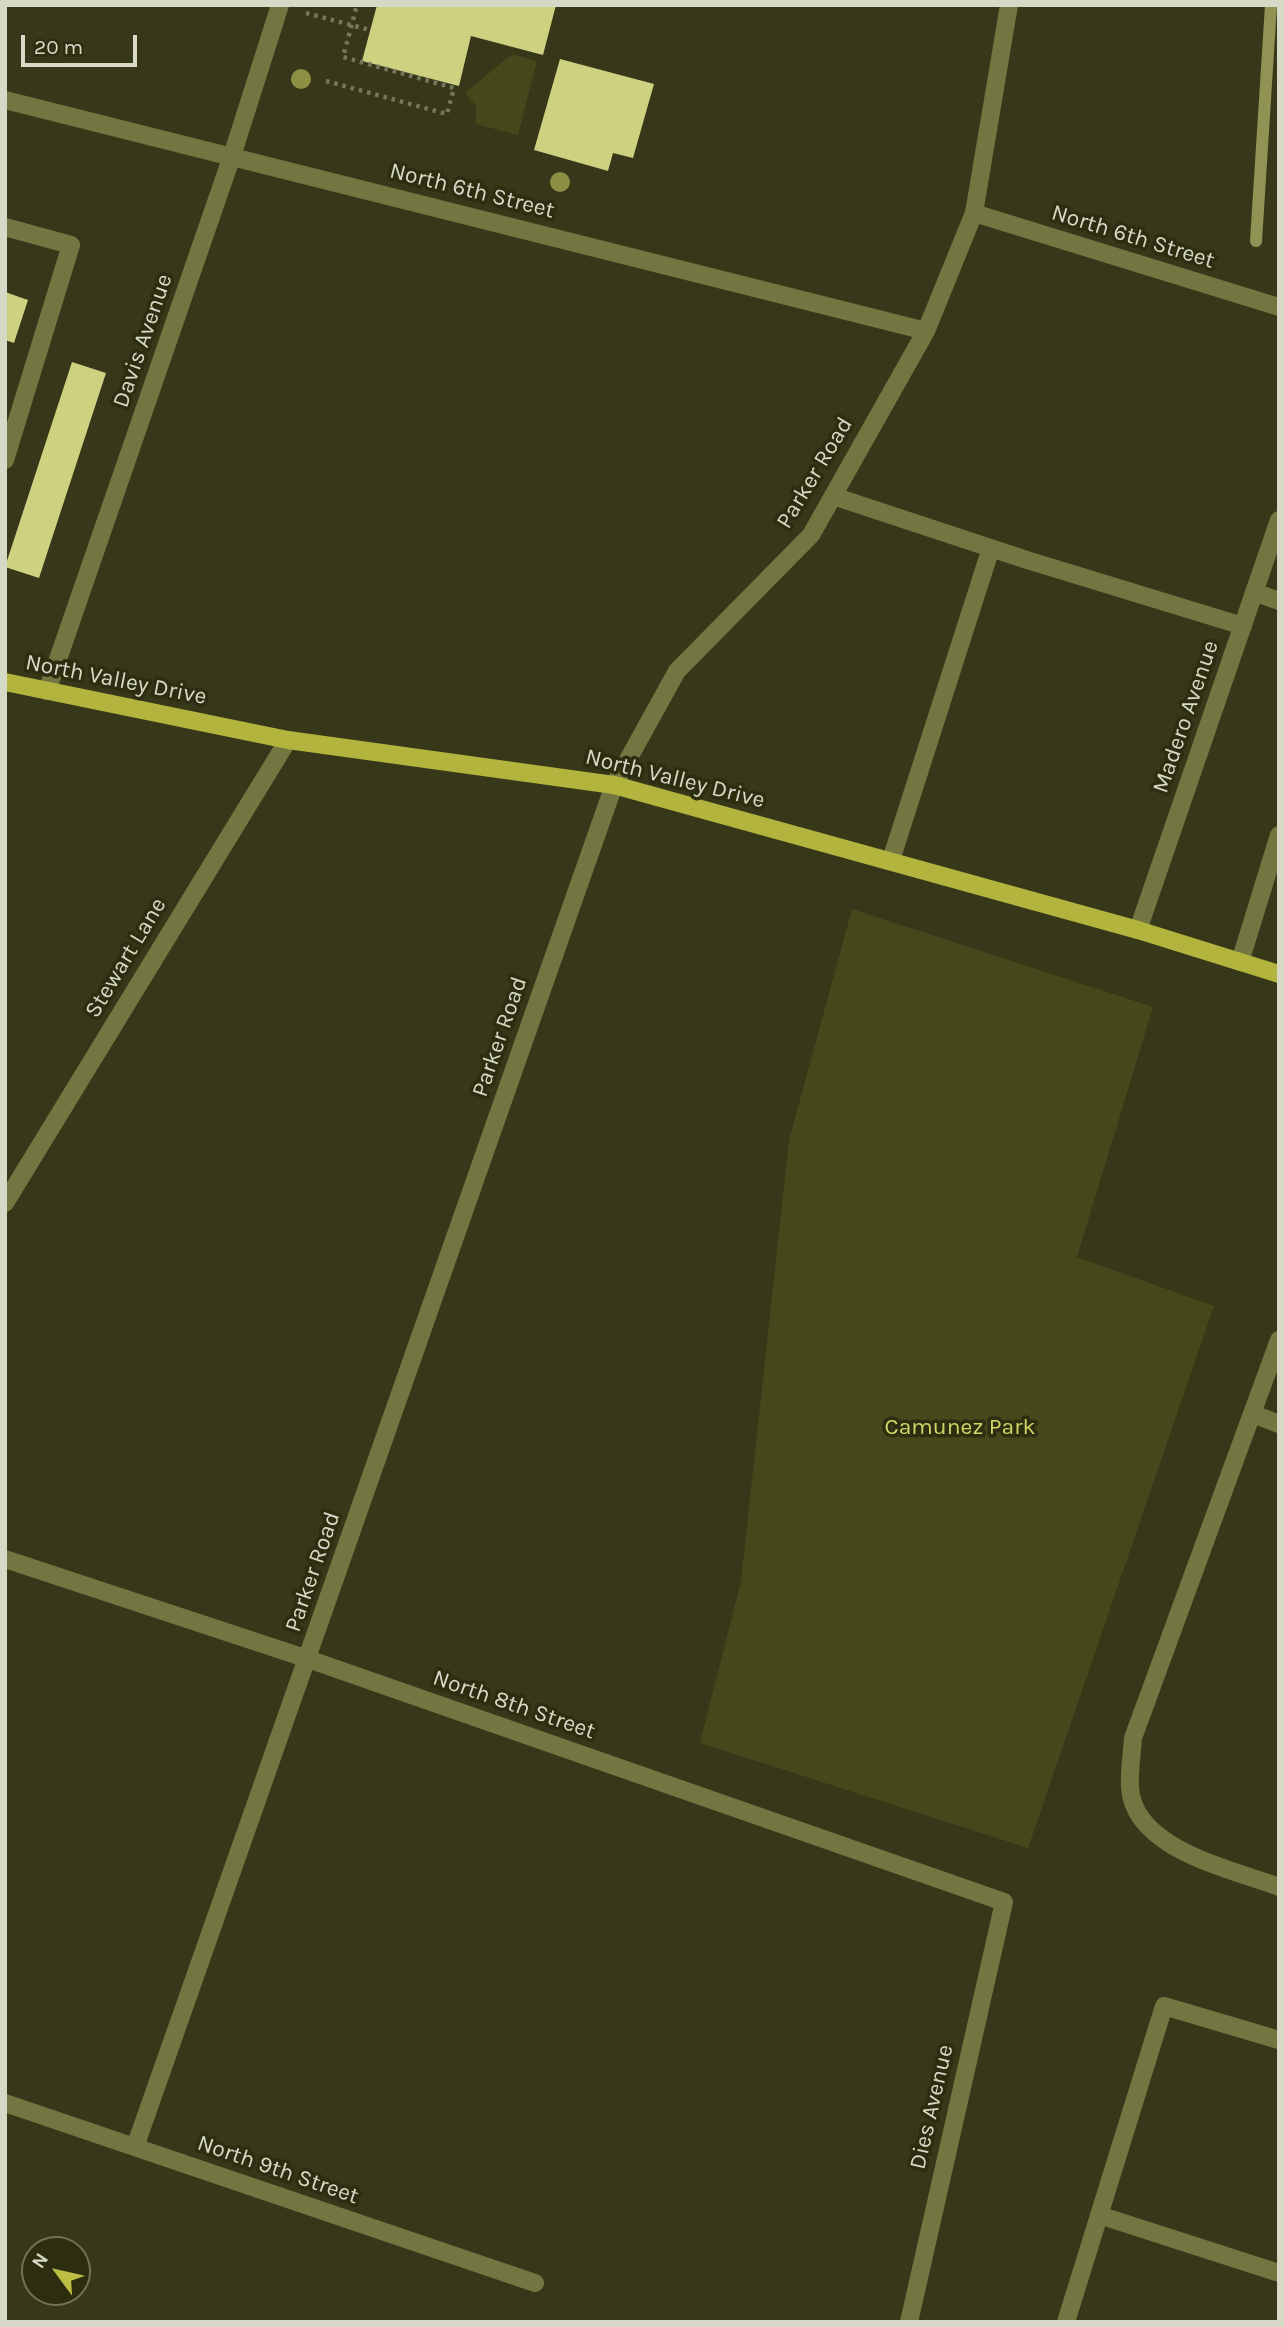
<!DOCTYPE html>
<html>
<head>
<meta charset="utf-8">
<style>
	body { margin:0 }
	#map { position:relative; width:1284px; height:2327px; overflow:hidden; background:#37381a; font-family:Karla,sans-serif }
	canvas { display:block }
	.frame { position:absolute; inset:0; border:7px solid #d7d9c7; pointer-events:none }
	.north { position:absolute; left:21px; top:2236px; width:70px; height:70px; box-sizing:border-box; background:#2d2e10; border:2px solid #717259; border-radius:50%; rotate:303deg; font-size:19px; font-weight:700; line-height:28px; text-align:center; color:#d7d9c7 }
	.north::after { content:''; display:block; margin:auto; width:24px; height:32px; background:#bcbf43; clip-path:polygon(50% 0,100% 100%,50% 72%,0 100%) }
	.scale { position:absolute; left:21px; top:35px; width:116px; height:32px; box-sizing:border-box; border:4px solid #d7d9c7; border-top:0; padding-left:9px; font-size:21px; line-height:24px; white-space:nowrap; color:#d7d9c7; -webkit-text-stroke:5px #2d2e10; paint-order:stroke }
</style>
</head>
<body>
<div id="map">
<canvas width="1284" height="2327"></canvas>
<div class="frame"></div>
<div class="north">N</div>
<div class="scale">20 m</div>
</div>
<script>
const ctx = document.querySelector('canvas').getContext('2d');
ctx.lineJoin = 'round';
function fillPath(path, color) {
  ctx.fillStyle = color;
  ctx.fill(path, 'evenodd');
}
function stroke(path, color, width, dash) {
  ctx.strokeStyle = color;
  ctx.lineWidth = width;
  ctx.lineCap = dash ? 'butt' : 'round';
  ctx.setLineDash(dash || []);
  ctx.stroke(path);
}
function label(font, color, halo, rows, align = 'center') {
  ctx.font = font + ' Karla,sans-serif';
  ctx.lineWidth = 7;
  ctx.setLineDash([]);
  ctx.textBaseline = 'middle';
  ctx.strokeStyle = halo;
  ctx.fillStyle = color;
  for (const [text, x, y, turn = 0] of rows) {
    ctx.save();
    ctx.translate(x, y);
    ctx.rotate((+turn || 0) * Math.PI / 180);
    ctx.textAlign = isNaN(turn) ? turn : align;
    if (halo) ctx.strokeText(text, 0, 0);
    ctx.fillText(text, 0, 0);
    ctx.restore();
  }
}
fillPath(new Path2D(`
	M512,54L537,61L518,135L476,124V106L465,93Z
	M852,909L1153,1007L1077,1257L1214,1306L1028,1848L700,1743L741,1581L789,1140Z`), '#46471a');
stroke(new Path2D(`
	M1256,241L1271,5`), '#919354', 12);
fillPath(new Path2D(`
	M377,5H556L543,55L471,36L459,86L362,61Z
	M560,59L654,84L633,158L613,153L608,171L534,150Z
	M5,292L28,300L14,343L5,340Z
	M72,362L106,373L39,578L5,567Z`), '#ced180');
stroke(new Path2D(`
	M306,13L370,30
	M326,81L447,114L454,88L343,57L357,5`), '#75765d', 4.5, [3.5, 5]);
stroke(new Path2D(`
	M5,100L926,331
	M974,213L1279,307
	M5,227L71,245L5,460
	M833,496L1027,560L1243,626
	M1254,592L1279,601
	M47,691L232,156L280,5
	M891,860L991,548
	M1138,930L1279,520
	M1240,962L1279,835
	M5,1203L288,740
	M1279,1340L1133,1738C1132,1754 1129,1771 1130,1787C1133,1849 1231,1869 1279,1887
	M1253,1414L1279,1424
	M5,1559L308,1659L1004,1902L909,2322
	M5,2103L535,2283
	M135,2147L614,785L677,671L811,535L926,331L974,213L1009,5
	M1099,2215L1279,2273
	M1066,2322L1164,2006L1279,2040`), '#747642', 18);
stroke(new Path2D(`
	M5,682L288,740L614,785L1138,930L1279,974`), '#b2b43d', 18);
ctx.fillStyle = '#8c8f44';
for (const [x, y] of [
	[301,79],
	[560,182]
]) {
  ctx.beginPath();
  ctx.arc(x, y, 10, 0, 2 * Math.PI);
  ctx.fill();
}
label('23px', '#d7d9c7', '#2d2e10', [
	["North 6th Street",472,191,14],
	["North 6th Street",1133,237,17],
	["Davis Avenue",143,341,-71],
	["Parker Road",815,473,-59],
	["North Valley Drive",116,680,11],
	["Madero Avenue",1186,717,-71],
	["North Valley Drive",675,779,14],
	["Stewart Lane",126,958,-59],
	["Parker Road",500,1037,-71],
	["Parker Road",313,1572,-71],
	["North 8th Street",514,1705,19],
	["Dies Avenue",932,2107,-77],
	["North 9th Street",278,2170,19]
]);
label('23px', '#d2d667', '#2d2e10', [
	["Camunez Park",960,1427]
]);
</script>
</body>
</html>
